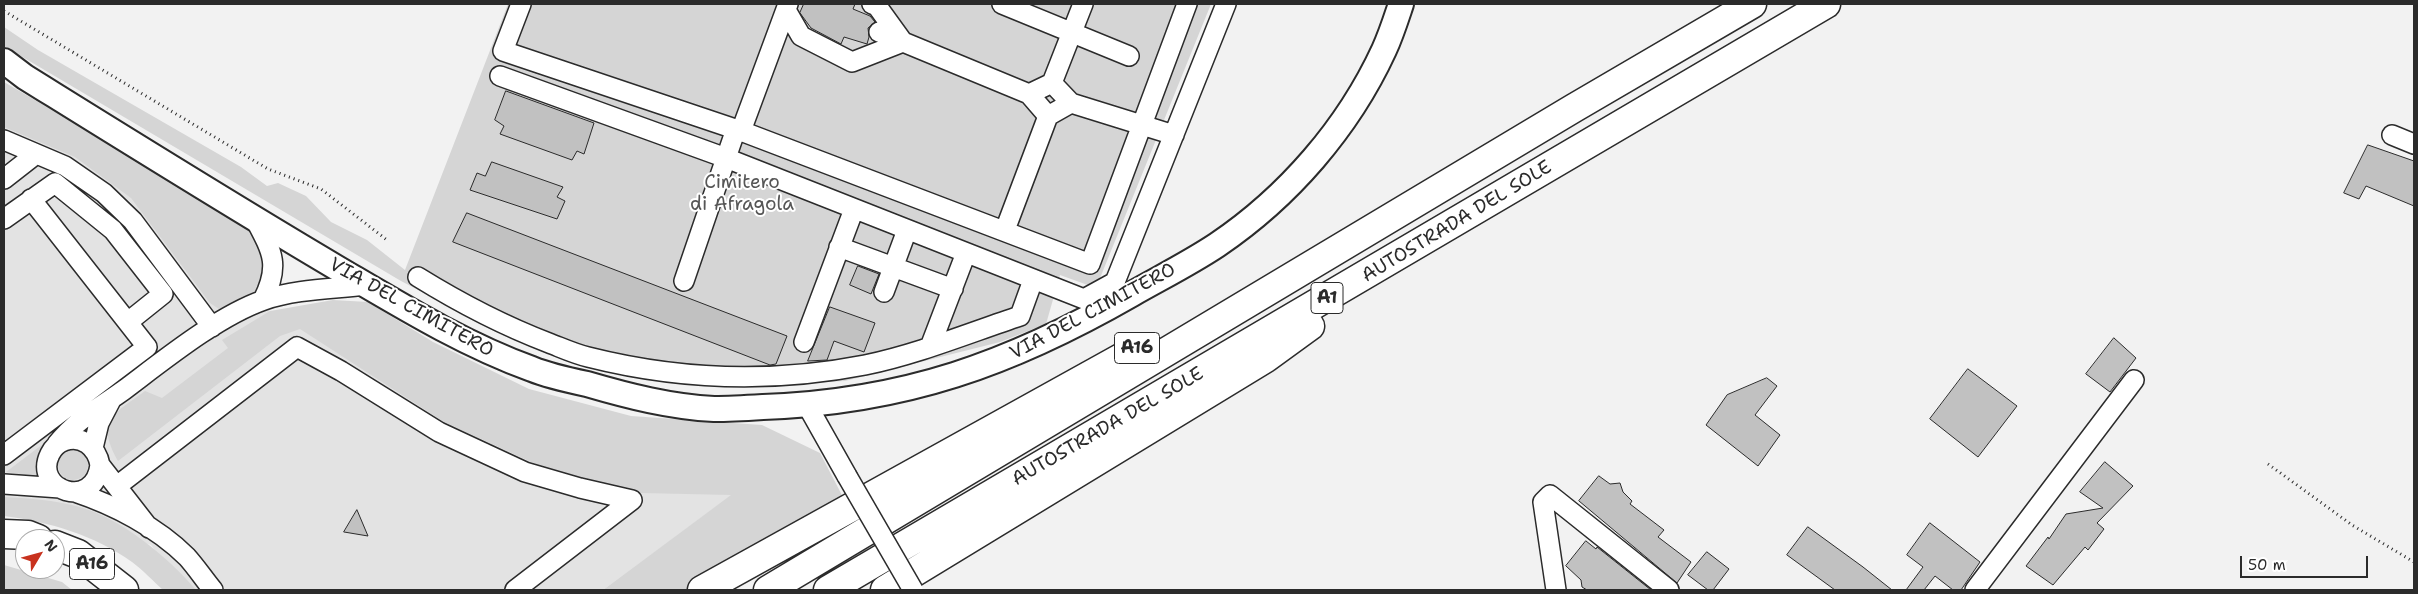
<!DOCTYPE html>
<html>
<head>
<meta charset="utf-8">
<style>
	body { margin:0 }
	#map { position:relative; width:2418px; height:594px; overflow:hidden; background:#f2f2f2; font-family:"Shantell Sans",sans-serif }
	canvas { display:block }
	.frame { position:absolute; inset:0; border:5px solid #2b2b2b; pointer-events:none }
	.north { position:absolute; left:15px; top:529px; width:50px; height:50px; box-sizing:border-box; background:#fff; border:1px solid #aaa; border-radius:50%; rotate:53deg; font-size:14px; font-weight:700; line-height:20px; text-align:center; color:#2b2b2b }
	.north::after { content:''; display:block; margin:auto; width:18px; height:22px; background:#c8321e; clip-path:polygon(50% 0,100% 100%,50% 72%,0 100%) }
	.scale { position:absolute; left:2240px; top:556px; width:128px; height:22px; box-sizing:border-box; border:2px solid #2b2b2b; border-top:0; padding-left:6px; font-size:15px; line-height:18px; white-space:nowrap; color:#2b2b2b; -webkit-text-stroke:4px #fff; paint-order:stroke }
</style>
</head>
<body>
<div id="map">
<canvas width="2418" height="594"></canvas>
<div class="frame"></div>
<div class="north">N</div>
<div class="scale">50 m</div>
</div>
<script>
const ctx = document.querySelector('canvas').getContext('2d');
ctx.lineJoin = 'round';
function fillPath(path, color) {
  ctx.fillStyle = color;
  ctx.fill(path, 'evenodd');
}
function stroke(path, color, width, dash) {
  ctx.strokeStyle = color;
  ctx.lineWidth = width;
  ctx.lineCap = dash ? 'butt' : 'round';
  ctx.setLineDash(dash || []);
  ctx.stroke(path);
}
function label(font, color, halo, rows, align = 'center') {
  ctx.font = font + ' "Shantell Sans",sans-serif';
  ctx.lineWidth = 4;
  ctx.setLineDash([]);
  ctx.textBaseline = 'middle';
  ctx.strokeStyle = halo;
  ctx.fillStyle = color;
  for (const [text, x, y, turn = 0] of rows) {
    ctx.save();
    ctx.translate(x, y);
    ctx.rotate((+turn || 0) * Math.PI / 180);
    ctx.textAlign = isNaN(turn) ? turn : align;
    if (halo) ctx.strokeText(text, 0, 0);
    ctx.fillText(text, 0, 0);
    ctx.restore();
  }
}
fillPath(new Path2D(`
	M4,108L95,151L247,281L257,290L270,311L732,495L603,590H183L151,545L4,504Z`), '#e3e3e3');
fillPath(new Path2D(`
	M508,4H1211L1096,288L1060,275L1046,324L1000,342L845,381L742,386L663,380L489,327L401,281L4,46V27L38,50L241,167L267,186L278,183L306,196L331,222L367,240L405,270Z
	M4,82L248,224L263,248V277L257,290L228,306L219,309L210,303L131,198L75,157L4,127Z
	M333,300L368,302L433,342L529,389L631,416L762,425L820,453L845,501L689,590H603L731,495L641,493L542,467L444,422L300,329L280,336L118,461C95,419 113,415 145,391L162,398L228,348L222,340L270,311Z
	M43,444L38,463L40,477L6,472Z
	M58 465a15 15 0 1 1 30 0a15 15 0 1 1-30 0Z
	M4,497C27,498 53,500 76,506C120,517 167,556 196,590H163C153,581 143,570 132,562C94,535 50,522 4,516Z
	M4,565L62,582L72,590H4Z`), '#d5d5d5');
const building = new Path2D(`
	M804,4H855L853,9L870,16L875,22L868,28L869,37L867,44L844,37L841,44L811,28L800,13Z
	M506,91L594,123L584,154L577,151L572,160L500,134L504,126L495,120Z
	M2368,145L2414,161V206L2366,186L2359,199L2344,193Z
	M492,162L563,187L557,197L565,201L557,219L470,190L477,173L485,176Z
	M467,213L787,336L776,364L770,365L453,242Z
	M858,266L879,274L871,294L850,285Z
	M830,307L875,323L864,352L834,341L827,360L808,361Z
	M2114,338L2136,358L2110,392L2086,374Z
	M1968,369L2017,406L1978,457L1930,419Z
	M1767,378L1777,386L1755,415L1780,435L1758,466L1706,425L1727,395Z
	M2105,462L2133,486L2097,523L2104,529L2088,550L2085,547L2053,585L2026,566L2048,537L2049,539L2066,514L2103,508L2080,492Z
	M1599,476L1610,484L1620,483L1623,492L1632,501L1630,504L1664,530L1658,537L1691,562L1677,583L1579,501Z
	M357,510L368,536L344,532Z
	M1930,523L1980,562L1961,590H1953L1935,576L1924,590H1906L1923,567L1907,555Z
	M1808,527L1863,567L1892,590H1835L1787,555Z
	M1586,541L1596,549L1597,547L1651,590H1587L1582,587L1581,580L1566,566Z
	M1707,552L1729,569L1713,590H1708L1688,575Z`);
fillPath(building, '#c1c1c1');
stroke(building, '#2b2b2b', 1);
const minor = new Path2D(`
	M521,4L503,51L741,131L788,4
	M1002,4L1129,56
	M786,10L801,36L852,62L903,42L877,6L872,4
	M879,32L1029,94
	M500,76L726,158L684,281
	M1052,83L1083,4
	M1071,103L1052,83L1029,94L1048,116L1071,103L1174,135
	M736,129L726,158L1084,299L1115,282L1226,4
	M741,131L1090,264L1187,4
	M2392,135L2414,144
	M4,140L65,166L104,193L133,221L212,327
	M4,179L36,154
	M4,219L55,183L113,230L163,294L128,322
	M256,221C273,253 280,266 263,300
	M1005,230L1048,116
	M839,247L953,289
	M418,277C460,303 502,325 549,343C562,348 575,354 588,357C679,380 773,383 865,365C918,354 969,333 1020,316L1033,280
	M884,292L907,230
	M804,342L854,209
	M930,347L966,253
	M807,405L847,476
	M57,444C76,420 99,408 124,390C164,360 218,316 264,300C296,289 333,289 366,285
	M93,448L99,423L111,400
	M4,455L147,347L31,199
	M100,465C94,512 32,490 50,454C53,448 58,443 64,441C82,434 97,448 100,465L149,528
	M4,484L60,488
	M117,486L297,347L341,371L439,432L525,472L580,488L632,500L515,590
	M75,492C114,505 157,527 187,557C196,567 204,579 213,590
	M1556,590L1543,502L1550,495L1669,590
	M1975,590L2134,380`);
const major = new Path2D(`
	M4,61L25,77C128,141 232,206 337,268C400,305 463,344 532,369C549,376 568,380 587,384C628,396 671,407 714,409C730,409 747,408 763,407C904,402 1010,364 1132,294C1160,278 1190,263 1217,245C1288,197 1348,128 1384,50C1391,35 1396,19 1401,4`);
const highway = new Path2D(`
	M4,534L28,535L38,539
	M55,545L78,554L124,590
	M702,590L1137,349
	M768,590L1574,108L1752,4
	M828,590L1826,4
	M885,590L1266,358L1310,326`);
stroke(minor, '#2b2b2b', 22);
stroke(major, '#2b2b2b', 28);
stroke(highway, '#2b2b2b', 31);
stroke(new Path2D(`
	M4,11L268,169L321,189L387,240
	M2268,464L2352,525L2414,562`), '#2b2b2b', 3, [1, 4]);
stroke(minor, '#fff', 19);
stroke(major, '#fff', 24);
stroke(highway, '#fff', 28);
const minorBridge = new Path2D(`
	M847,476L913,590`);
stroke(minorBridge, '#2b2b2b', 22, []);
stroke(minorBridge, '#fff', 19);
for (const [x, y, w] of [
	[1327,298,32],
	[1137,348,45],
	[92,564,45]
]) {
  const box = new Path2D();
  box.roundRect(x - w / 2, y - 15.5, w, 31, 4);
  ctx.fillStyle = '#fff';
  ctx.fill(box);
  stroke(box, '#2b2b2b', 1);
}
label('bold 18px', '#2b2b2b', null, [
	["A1",1327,298],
	["A16",1137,348],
	["A16",92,564]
]);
label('19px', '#565656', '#fff', [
	["Cimitero",742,183],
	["di Afragola",742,205]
]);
label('19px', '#2b2b2b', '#fff', [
	["AUTOSTRADA DEL SOLE",1457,222,-31],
	["VIA DEL CIMITERO",411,308,29],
	["VIA DEL CIMITERO",1093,312,-28],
	["AUTOSTRADA DEL SOLE",1108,427,-30]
]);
</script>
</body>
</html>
